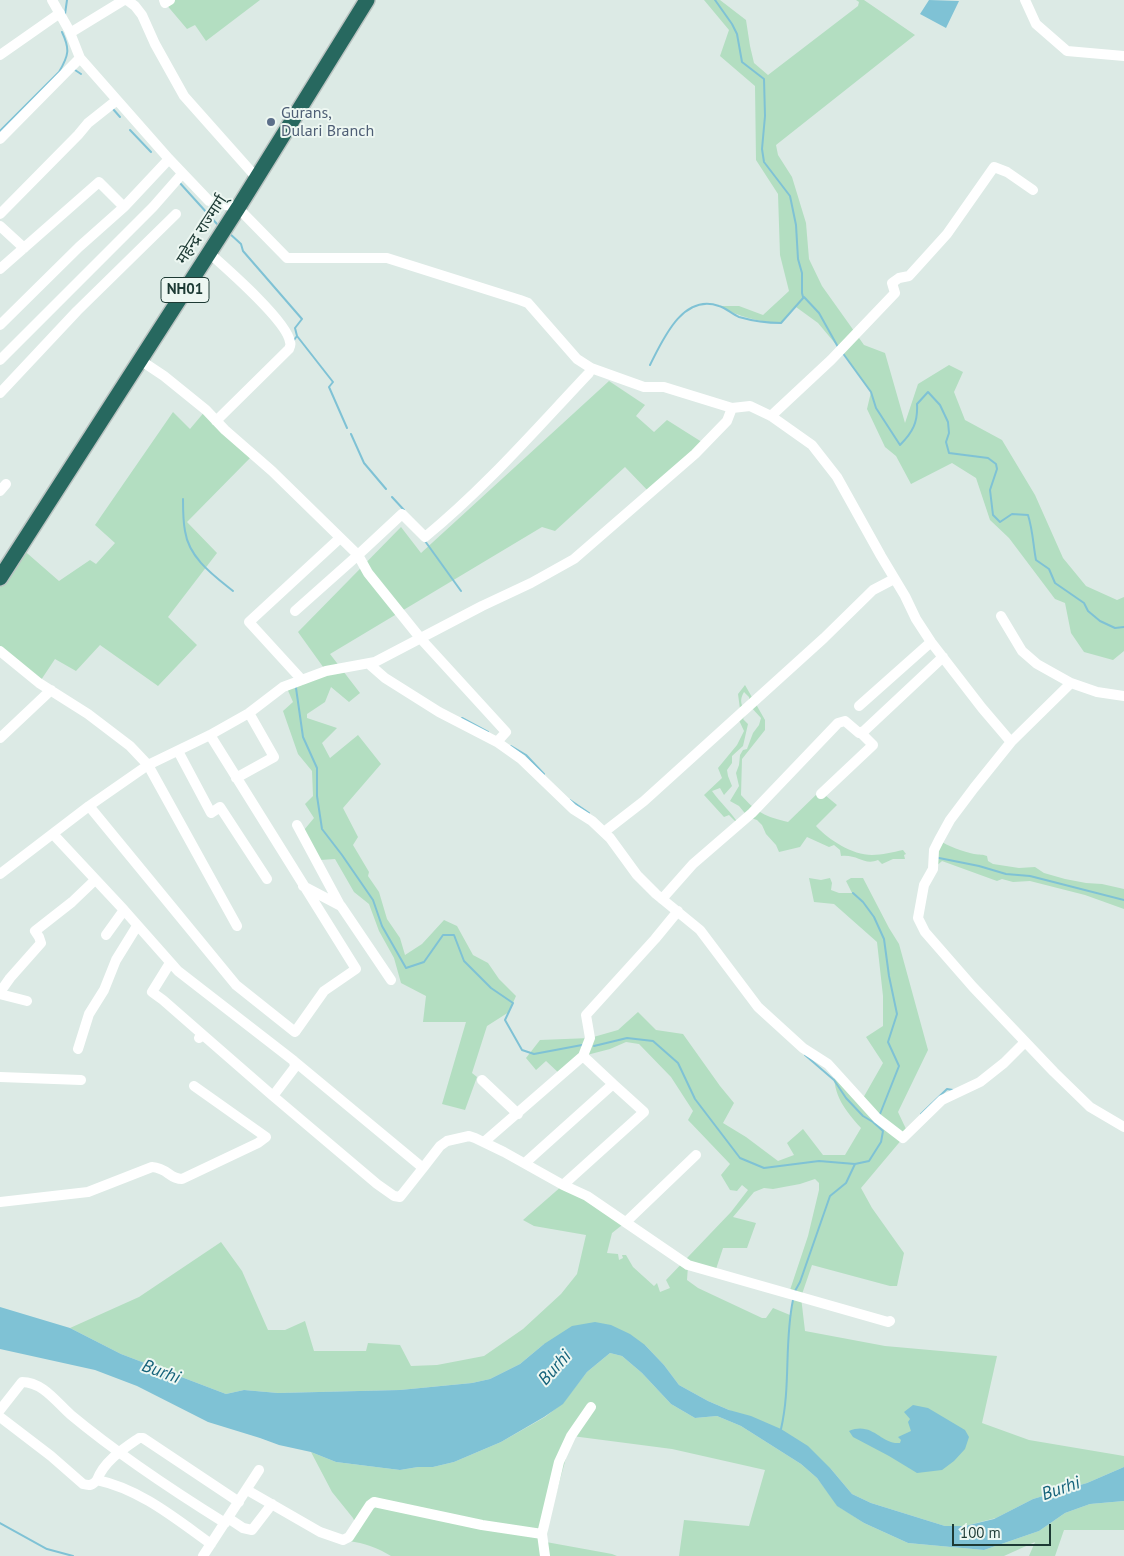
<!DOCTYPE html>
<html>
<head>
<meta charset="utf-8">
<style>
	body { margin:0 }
	#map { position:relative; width:1124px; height:1556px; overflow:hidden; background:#dceae5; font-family:"PT Sans",sans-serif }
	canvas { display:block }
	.scale { position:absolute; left:952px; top:1524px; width:99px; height:22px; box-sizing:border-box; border:2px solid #1d3a34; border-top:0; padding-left:6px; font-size:15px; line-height:18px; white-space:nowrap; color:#1d3a34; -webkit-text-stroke:4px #edf7f2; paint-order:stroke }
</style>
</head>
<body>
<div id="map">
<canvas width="1124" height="1556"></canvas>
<div class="scale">100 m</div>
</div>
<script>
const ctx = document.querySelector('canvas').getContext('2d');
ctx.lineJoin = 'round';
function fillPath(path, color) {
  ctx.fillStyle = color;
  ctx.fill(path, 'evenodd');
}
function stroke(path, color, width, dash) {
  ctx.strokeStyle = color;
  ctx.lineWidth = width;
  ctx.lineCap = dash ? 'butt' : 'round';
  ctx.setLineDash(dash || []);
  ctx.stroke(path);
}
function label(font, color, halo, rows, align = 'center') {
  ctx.font = font + ' "PT Sans","Noto Sans Devanagari",sans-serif';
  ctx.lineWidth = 4;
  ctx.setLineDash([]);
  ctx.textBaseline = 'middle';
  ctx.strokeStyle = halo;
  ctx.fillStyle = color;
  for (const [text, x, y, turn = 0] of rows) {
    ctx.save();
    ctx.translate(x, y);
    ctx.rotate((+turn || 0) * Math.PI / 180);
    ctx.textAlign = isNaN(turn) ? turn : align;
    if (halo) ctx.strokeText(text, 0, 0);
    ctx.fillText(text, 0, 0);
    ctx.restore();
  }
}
fillPath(new Path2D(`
	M164,0H260L206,41L195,25L187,29L165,3Z
	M704,0H720L746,20L750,46L754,63L768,75L858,6L859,2L856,0H864L915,35L776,145L778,155L792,177L806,223L809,259L822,286L864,345L885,353L905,423L918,384L949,365L963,372L954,392L965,420L1002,440L1035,495L1063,558L1086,586L1117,600L1124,597V651L1113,660L1084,652L1071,633L1065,603L1055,599L1009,538L990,520L976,478L952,463L911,484L896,456L885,447L867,409L871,392L844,354L818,323L796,307L781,323C758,322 740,317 719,306H739L763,315L789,291L780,255L778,194L756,160L755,86L720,56L729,30Z
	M609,381L645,405L636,416L654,432L667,420L705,444L650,493L625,467L555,531L542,527L330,654L360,693L349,702L331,687L325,702L307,714V718L337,728L322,743L330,758L358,735L381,764L343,808L358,837L353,845L369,872L368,876L379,892L387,919L400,938L405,955L422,944L444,920L457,926L473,955L488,963L499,979L516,996L509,1012L487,1026L472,1073L477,1077L465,1110L442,1104L466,1022H423L426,996L401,983L394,958L379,931L369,904L354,892L335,859L320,860L304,830L314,818L305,804L313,796L312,771L298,754L283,711L293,702L286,686L326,671L298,632L401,527L421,553Z
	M206,410L253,455L187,522L217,553L168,617L197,645L158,686L100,645L76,671L55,659L39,683L0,651V578L20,547L59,581L90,560L96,564L115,543L95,525L173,412L190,429Z
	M745,685L765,720V730L742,759L741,795C756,812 766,817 788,822L820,791L837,805L816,826C829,840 852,855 872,855C882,855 893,852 903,850L906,854L904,855L905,859H893L882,864L878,860C864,866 858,854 841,856L840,850L834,845L829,847L807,837L800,847L779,852L776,845L766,834L762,825L757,820L748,817L739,806L730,801L739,786L736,773L739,765L740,755L743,750L747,749L753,733L759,725L761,718L750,706L749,697L744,692C739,700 741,706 747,713L743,719L748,724L743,746L732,756V763L727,770L728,776L732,786L724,795L720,788L712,791C720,803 732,812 739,825L729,815L724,817L704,795L722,778L718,768L737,745L744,731L737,716L740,709L738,694Z
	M939,840C947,846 964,852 974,854C980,855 982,854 987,856L988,861L993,864L1019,868L1035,867L1044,873L1065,879L1086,883L1102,884L1124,889V909L1085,895L1030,881L1013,882L1002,879L997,881L942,861L933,869Z
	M809,878L821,880L830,878L832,883L831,890L839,893H852L846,881L851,878H863L889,928L899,944L928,1050L898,1112L906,1129L903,1138L861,1188L872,1208L904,1253L897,1286H890L812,1265L801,1297L805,1331L885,1346L997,1356L982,1423L1029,1440L1124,1456V1467L1087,1483L1033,1499L996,1518L965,1526H945L871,1503L852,1494L831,1469L729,1410L708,1401L679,1385L664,1365L645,1345L544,1344L520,1364L490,1379L472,1383L400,1390L278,1393L244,1390L226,1394L121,1354L70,1328L139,1297L221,1242L242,1271L268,1330H285L305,1321L314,1351H366L368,1343L400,1345L411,1366L437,1365L484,1356L523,1329L561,1294L577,1274L586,1235L534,1226L523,1220L563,1185L626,1222L612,1233L607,1253L618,1254L619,1260L623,1258L622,1255H626L633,1267L654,1286L657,1283L660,1292L670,1288L666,1280L731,1212L748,1190L742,1185L737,1191L730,1190L721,1175L730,1164L688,1120L693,1111L671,1077L639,1044L626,1042L610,1049L583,1056L561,1075L546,1061L536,1070L526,1058L540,1040L590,1038L618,1030L638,1012L656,1030L683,1034L720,1086L734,1103L723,1123L746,1137L778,1161L794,1155L787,1143L803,1129L823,1155H845L861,1128C845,1110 833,1096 834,1070L862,1100L883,1063L866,1037L883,1026V996L877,942L834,904L814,902ZM815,1179L819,1183V1190L808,1236L789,1293L793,1300L790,1315L773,1308L766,1318H762L698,1288L687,1280L688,1266L715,1272L723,1248H747L756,1223L733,1217L754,1192L764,1188L773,1189L800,1184Z
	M610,1353L622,1356L642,1373L671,1404L695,1418L717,1416L741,1426L801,1464L817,1478L838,1506L864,1523L908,1543L984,1550L1039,1531L1065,1513L1090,1504L1124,1501V1530H1064L1055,1556H1029L1035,1542L1004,1556H679L684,1520L749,1526L765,1470L672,1449L572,1436L549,1520L546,1542L612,1554L617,1556H391C378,1548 364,1543 349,1541L359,1531L353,1518L332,1492L311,1452L336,1462L400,1470L418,1467H433L454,1462L501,1442L545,1417L563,1403L587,1372Z`), '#b3dec1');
fillPath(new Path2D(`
	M929,0L959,1L946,28L920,14Z
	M0,1307L70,1328L121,1354L226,1394L244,1390L278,1393L400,1390L472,1383L490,1379L520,1364L544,1344L572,1326L595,1322L611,1325L630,1334L645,1345L664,1365L679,1385L708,1401L729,1410L751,1416L781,1429L808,1446L831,1469L852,1494L871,1503L945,1526H965L994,1519L1033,1499L1087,1483L1124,1467V1501L1090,1504L1065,1513L1039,1531L984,1550L908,1543L864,1523L837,1506L817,1478L801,1464L741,1426L717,1416L695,1418L671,1404L642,1373L622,1356L610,1353L587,1372L563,1404L544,1417L501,1442L454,1462L433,1467H418L400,1470L336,1462L311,1452L279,1445L260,1438L208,1422L137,1386L95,1370L0,1349Z
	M913,1405L928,1408L965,1430L969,1437L965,1449L954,1461L942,1470L917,1473L889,1456L853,1437L849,1431C873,1421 881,1445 900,1443L901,1440L898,1437L911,1431L908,1422L910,1419L904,1412Z`), '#7fc2d5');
stroke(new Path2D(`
	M715,0L732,24L737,34L742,62L764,79L765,116L762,149L764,162L790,196L796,225L798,259L802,273V293L803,297
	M65,14L67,0
	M75,70L81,74
	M113,109L120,117
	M130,130L151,152
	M0,131L59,72C69,55 70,49 62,32
	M179,182L217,224
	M229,233L241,244L243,251L302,319L295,328L297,336L294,340
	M297,336L333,382L329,387L347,428
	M842,352L871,392L876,408L900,445C913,432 918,422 917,404L928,392L940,405L948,422L949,433L946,442L949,453L988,458L996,464L997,469L990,490L993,515L1000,522L1012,514L1028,515C1033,531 1033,544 1036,560L1049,569L1055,583L1084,603L1088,611L1100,621L1115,628L1124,627
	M650,365C663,339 683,293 719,306C726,308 732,314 739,317C753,321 767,323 781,323L804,297L819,313L838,347
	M351,434L364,463L386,489
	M392,497L404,510
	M183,499C183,510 183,521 185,531C189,558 213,575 233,591
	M425,541L461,591
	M296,688L303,737L317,768V796L322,829L342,855L373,900L382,926L406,968L424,962L443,935H454L464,961L491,988L513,1003L505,1020L522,1050L534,1054L582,1045
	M462,718L488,732
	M511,746L526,755L544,774
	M570,800L589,813
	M939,858L979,866L1006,874L1030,876L1124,900
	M853,893L863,902L874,917L884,939L889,976L897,1014L888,1042L899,1066L880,1114
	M594,1046L627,1038L653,1041L678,1063L695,1099L740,1158L764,1168L819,1161L855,1164L846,1183L830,1196L800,1282L795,1291
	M805,1055L834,1080L846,1098L863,1116L873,1122L883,1131L881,1142L869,1161L855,1164
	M921,1114L947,1089L953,1090
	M781,1429C791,1386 784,1342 793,1300
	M0,1523L47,1549L73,1556`), '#7fc2d5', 2);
const highway = new Path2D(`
	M0,578L238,208L367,0`);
stroke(highway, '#bbc4c2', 18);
stroke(new Path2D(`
	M52,0L69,30L80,58L169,159L209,201L238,208L287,258H387L520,300L528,303L577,359L591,368L644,387H664L732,408
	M127,0L135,6L142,15L155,44L184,96L256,177
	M164,0L165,3L170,0
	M1025,0L1036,24L1067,51L1124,56
	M70,33L124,0
	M0,55L60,13
	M0,139L80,58
	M0,214L78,135L88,123L117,100
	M0,226L24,248
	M208,252C226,268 287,321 290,342C291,344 290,347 289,349L216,421
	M0,269L99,182L124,207L169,159
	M0,325L79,247L124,207
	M0,360L153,207L182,174
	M140,360L164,376L206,410L225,430L272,471L358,555L402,514L425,537C485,488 536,429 589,373L591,368
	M0,393L77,311L176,214
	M771,416L831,360L895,293L892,283L899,278L909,276L947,234L994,167L1007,172L1033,190
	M0,491L6,484
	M295,611L358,555L368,573L421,639L506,732L497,742
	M1001,616L1022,651L1037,664L1071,683
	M0,651L39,683L88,714L130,746L148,765L237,926
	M369,664L385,678L439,712L497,742L521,759L573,809L592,821L610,838L637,875L656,894L700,930L758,1007L803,1048L828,1064L877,1118L903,1138L942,1100L980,1082L1004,1063L1025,1042
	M302,680L249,622L340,538
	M859,706L931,642
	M0,738L51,690
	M1011,742L974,788L950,820L939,840L934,850L933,869L924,885L918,918L925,932L973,987L1054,1072L1090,1107L1124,1127
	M178,751L211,813L220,807L267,879
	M236,778L274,757L249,713
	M821,794L873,745L863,735L864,731L943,657
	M89,806L236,985L295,1032L324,991L356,969L210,735
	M297,825L340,905
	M604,832L644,801L824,638L873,590L894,579
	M53,834L124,910L178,971L294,1061L423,1168L440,1146L447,1141L469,1136L475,1138L504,1152L563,1185L587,1196L688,1265L888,1322L890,1321
	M0,874L89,806L148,765L210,735L249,713L283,687L326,671L375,662L482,606L531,583L574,559L695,454L727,421L732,408L750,406L771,416L812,445L837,477L881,556L905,596L916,619L931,642L982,708L1011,742L1071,683L1097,692L1124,696
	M303,886L341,906L391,980
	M662,899L693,864L752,813L838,723L845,721L859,733L864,731
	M106,935L124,910
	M170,963L152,992L163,1000L203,1035L199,1038
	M0,992L10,978L41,943L39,937L35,931L72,902L95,880
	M0,994L27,1001
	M203,1035L273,1096
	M78,1049L89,1014L104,990L116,960L137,926
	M294,1061L295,1067L273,1096L377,1184L394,1196L400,1197L423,1168
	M0,1077L81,1080
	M482,1080L518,1114
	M484,1142L583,1056L590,1038L586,1015L655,939L678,911
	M525,1163L613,1084L583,1056
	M563,1185L644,1112L613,1084
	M0,1202L88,1192L152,1167C168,1168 169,1179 182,1179L258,1143L266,1137L194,1086
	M626,1222L696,1155
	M0,1410L22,1382C43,1382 57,1403 71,1415C119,1455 172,1490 225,1523
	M0,1417L51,1456L83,1484C90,1486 93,1485 97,1480C140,1489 176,1519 211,1544
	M97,1480C104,1461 123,1449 139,1438H143L239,1502
	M247,1490L320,1532L343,1540L349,1537L370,1505L374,1502L482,1525L542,1534
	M228,1518L243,1528L252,1530L272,1504
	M203,1556L259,1470
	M545,1556L542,1534L559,1462L571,1436L591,1407`), '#fff', 10);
stroke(highway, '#27685f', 15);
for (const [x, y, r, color] of [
	[271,122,5,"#5c6f8a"]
]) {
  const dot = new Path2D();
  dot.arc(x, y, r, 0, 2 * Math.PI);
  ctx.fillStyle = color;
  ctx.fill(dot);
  stroke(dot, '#edf7f2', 2);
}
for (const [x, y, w] of [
	[185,290,48]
]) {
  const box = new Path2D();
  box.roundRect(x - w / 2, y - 12.5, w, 25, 4);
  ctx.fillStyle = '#edf7f2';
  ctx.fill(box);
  stroke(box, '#1d3a34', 1);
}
label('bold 15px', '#1d3a34', null, [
	["NH01",185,290]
]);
label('16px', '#4e5e75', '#edf7f2', [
	["Gurans,",281,113],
	["Dulari Branch",281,131]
], 'left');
label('16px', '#1d3a34', '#edf7f2', [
	["महेन्द्र राज्मार्ग्",202,230,-57]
]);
label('italic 18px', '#14627a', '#edf7f2', [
	["Burhi",555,1368,-48],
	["Burhi",161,1372,20],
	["Burhi",1061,1489,-19]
]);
</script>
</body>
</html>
